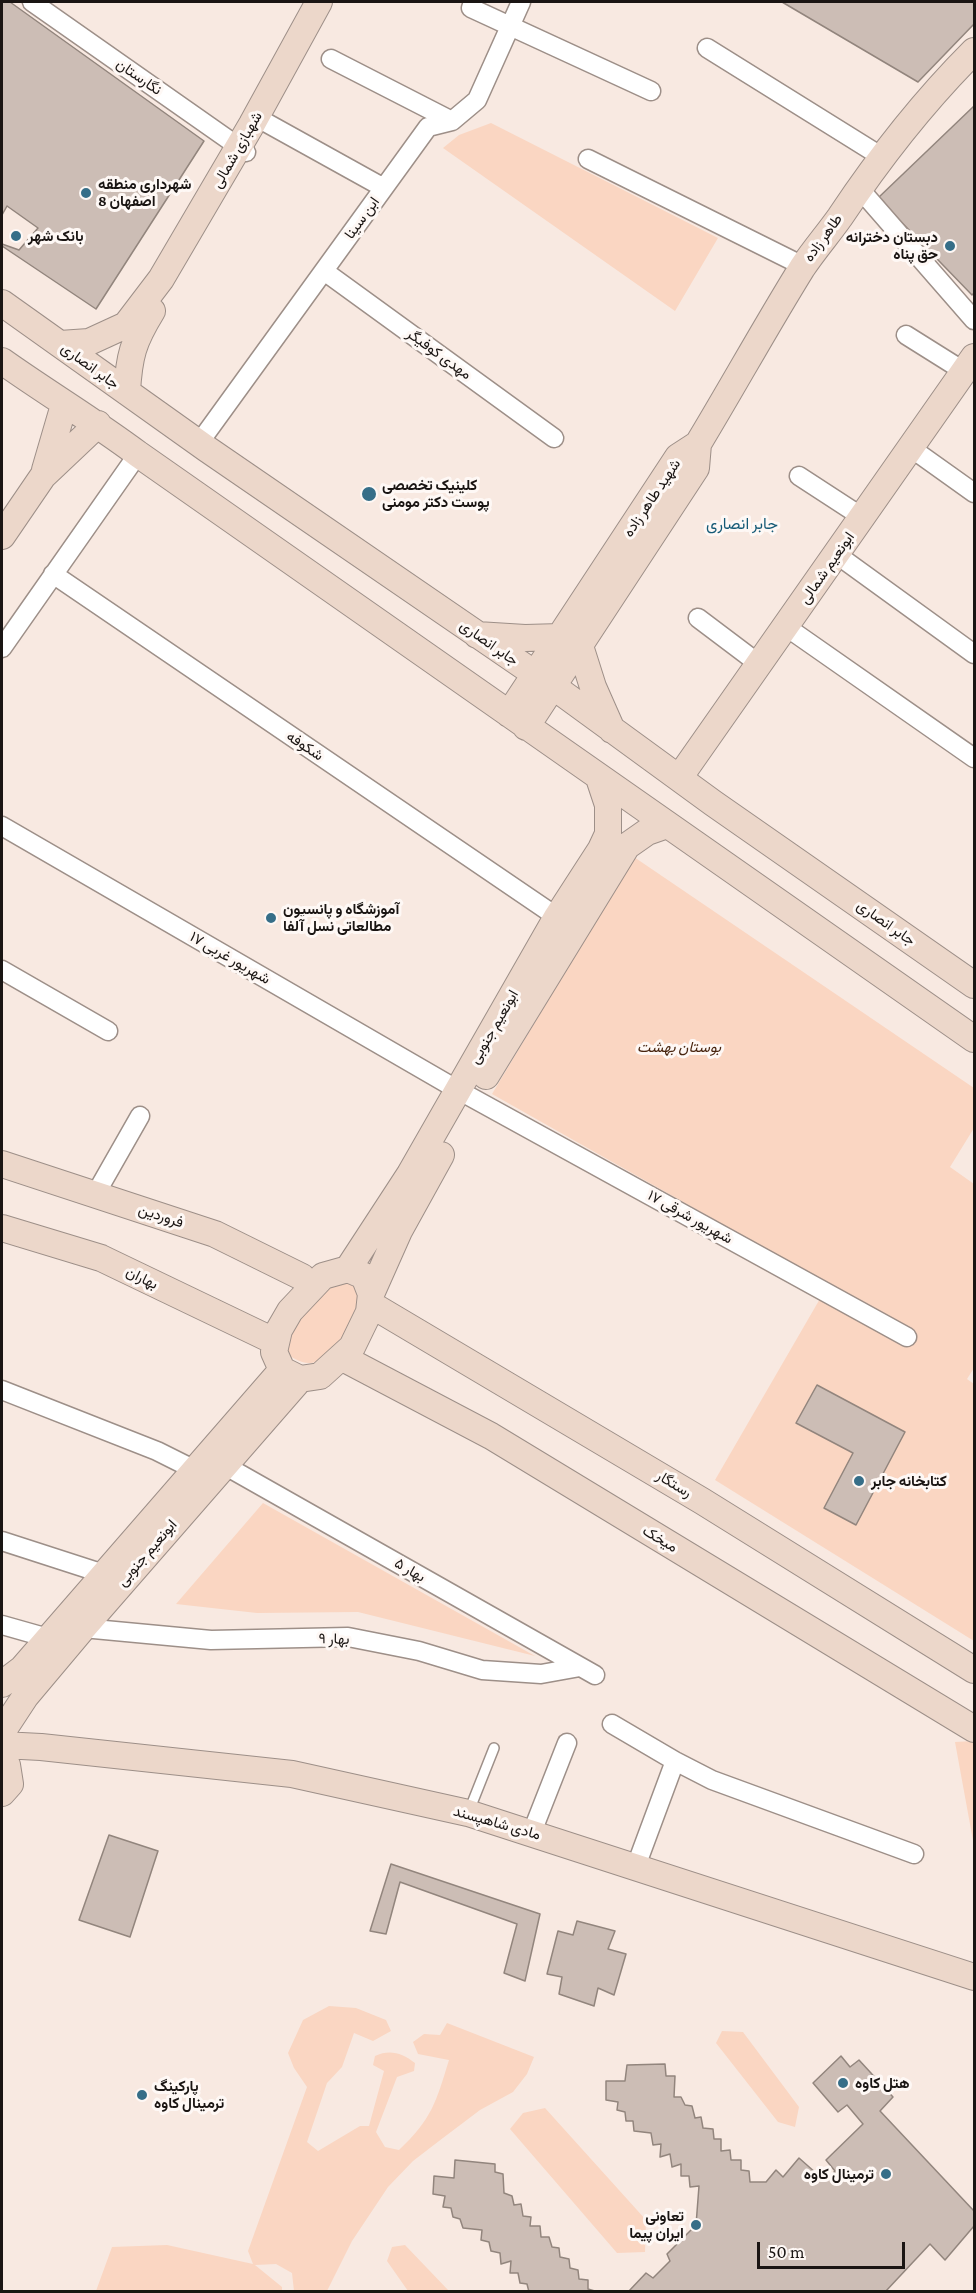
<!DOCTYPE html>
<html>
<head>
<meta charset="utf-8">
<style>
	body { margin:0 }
	#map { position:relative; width:976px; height:2293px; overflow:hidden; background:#f8e9e1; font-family:"Crimson Pro",serif }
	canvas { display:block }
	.frame { position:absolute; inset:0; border:3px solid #1a1513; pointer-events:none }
	.scale { position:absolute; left:757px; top:2242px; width:148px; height:27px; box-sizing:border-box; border:3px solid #1a1513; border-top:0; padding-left:8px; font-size:18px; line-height:21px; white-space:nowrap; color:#1a1513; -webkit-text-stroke:4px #fef8f5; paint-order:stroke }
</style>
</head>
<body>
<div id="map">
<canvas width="976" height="2293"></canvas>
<div class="frame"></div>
<div class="scale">50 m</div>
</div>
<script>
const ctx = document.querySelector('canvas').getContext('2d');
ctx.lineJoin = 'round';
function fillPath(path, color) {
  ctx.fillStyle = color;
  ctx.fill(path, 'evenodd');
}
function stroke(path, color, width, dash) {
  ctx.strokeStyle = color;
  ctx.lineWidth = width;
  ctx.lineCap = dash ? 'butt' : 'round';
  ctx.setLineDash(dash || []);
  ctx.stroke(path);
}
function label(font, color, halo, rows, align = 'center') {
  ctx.font = font + ' "Crimson Pro",Vazirmatn,serif';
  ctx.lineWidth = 6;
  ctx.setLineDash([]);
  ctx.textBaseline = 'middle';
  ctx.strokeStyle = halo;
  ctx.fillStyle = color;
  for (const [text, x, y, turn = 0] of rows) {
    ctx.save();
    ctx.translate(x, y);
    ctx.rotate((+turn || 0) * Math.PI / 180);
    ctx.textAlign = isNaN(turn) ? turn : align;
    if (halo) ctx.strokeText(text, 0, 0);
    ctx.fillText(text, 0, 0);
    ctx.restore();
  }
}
fillPath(new Path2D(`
	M491,123L718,238L675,311L443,148L459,135Z
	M634,857L974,1088V1128L950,1167L974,1184V1368L967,1379L974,1384V1641L715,1480L821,1297L910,1330L492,1094Z
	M347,1280C353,1284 360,1288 362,1297C365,1314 333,1354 318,1361C306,1367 293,1359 284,1351L288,1327L323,1285Z
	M263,1503L535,1656L358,1612L257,1613L176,1604Z
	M974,1741V1846L955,1742Z
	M329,2006L356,2008L386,2020L391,2031L373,2041L354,2033L342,2067L327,2083L307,2142L318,2151L360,2126H369L384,2071L373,2065L375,2056C390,2049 402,2053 415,2063L414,2071L397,2077L376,2132L385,2147L399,2150C432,2119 436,2102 449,2060L418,2054L413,2042L424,2034L440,2035L447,2023L534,2057L527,2074L513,2092L480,2110L439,2141L413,2161L388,2187L352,2241L327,2291H294L292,2273L276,2264L255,2265L282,2287V2291H96L112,2247L167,2245L253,2264L248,2251L307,2087L294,2068L288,2053L303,2020Z
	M722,2031L743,2032L799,2107L795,2127L778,2122L716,2043Z
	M545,2108L646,2220L645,2252L617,2253L510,2129L523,2113Z
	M405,2245L449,2291H408L387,2261L392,2247Z`), '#fad6c2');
const building = new Path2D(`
	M2,2H10L204,141L96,309L2,246Z
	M782,2H974V24L918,82Z
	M974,106V293L972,295L878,198Z
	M7,206L38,228L19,250L2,244V215Z
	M817,1385L905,1432L856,1525L824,1508L853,1453L796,1423Z
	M109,1835L158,1851L130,1937L79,1920Z
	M391,1864L540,1914L525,1981L504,1973L517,1924L400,1882L386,1934L370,1931Z
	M577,1921L615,1931L608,1949L626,1954L614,1995L598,1988L594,2006L559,1994L562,1977L547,1974L558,1931L573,1935Z
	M841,2056L850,2067L859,2060L893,2097L880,2111L974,2211V2226L945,2260L930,2244L885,2292H628L646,2273L653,2278L670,2261L667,2254L696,2225L699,2186L690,2187L689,2176H681V2164L672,2167L670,2154L660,2157L661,2144L653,2145L651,2133L634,2131L633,2121H626L625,2112L617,2110L618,2102L606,2100V2081H625L627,2065L665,2064L666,2076H675L674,2097H681L685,2105L692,2106L695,2118L701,2117L703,2128L713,2129L714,2139H721V2151L730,2150L731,2160H741V2170L749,2171L750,2182H766L776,2170L783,2177L799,2158L825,2181L835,2171L826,2160L863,2124L847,2105L838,2112L813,2083Z
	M455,2160L495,2164V2172L503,2174L504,2193L512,2196L514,2205L521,2204L523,2216L531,2217L530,2226H540L541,2237H549L552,2247L559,2248L560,2257L569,2259L570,2268L578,2270L579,2279L588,2280V2289L598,2292H529L527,2284L520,2283L518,2273H510L511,2261L501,2264L500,2253L491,2251L489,2242L481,2240L482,2230L463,2228L460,2219L453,2217L451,2208L443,2207L445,2196L433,2194L434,2176L454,2178Z`);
fillPath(building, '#ccbdb5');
stroke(building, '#92857d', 1.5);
const lane = new Path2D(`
	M469,1811L494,1748`);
const street = new Path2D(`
	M32,2L246,152
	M473,2L471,8L651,91
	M707,48L882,157
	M331,59L452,121
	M256,117L384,188
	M588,159L803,266
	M858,187L974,320
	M324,271L554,438
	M906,335L965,372
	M199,443L428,127L452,121L477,100L521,2
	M911,448L974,493
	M799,476L862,517
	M836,554L974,654
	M53,574L557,917
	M698,618L759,664
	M785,626L974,758
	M2,648L138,454
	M2,826L458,1090L907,1337
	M2,970L108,1031
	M95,1195L140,1116
	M2,1390L157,1451L195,1470
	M224,1465L595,1675
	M2,1541L104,1574
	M2,1625L48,1638
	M83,1628L211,1640L348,1637L419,1651L482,1670L541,1674L580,1667
	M612,1724L675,1761L712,1780L914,1854
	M532,1832L567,1743
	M636,1866L675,1761`);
const secondary = new Path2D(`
	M2,303L207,449L554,687L713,803L974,985
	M60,344L89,342L126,325L161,279L252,124L319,2
	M2,361C47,393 94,421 138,454L974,1039
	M127,392C129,356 133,342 152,311
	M45,470L64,405
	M2,536L43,476L98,424
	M477,635L525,638L561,637
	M580,646L593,687L612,730
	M509,714L678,457L698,444
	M526,727L696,468L698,444C733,386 766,326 802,268C814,250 828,234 840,217C880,157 923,102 974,51
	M679,778L974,357
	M486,1076L627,846L647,832L667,825
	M2,1164L215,1234L302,1277L312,1287
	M2,1228L101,1258L276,1342
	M348,1269L410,1174L557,917L601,849L608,834V805L599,778
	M348,1269L364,1276L371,1294L369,1312L352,1347L320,1376L300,1379L282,1370L274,1352L279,1330L290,1311L323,1276Z
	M371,1294L399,1231L441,1155
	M370,1304L702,1501L974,1670
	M341,1357L491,1436L974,1729
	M2,1684L22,1669L282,1370
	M2,1732L25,1697L83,1628L300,1379
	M2,1745L41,1747L292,1774L468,1813L974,1977
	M2,1756L7,1765L10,1784L2,1793`);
stroke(lane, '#9d8f88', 12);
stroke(street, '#9d8f88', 21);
stroke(secondary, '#9d8f88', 28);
stroke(lane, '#fff', 9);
stroke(street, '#fff', 18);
stroke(secondary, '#ecd7ca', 26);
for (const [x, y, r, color] of [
	[86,193,6,"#366e88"],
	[16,236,6,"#366e88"],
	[950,246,6,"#366e88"],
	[369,494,8,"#366e88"],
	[271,918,6,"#366e88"],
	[859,1481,6,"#366e88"],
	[843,2083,6,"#366e88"],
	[142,2095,6,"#366e88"],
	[886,2174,6,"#366e88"],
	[696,2225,6,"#366e88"]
]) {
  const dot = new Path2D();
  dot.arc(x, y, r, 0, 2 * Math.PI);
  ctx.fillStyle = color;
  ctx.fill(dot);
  stroke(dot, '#fef8f5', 2);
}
label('15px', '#1a1513', '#fef8f5', [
	["نگارستان",139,77,35],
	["شهبازی شمالی",237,150,-60],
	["ابن سینا",362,218,-54],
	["طاهر زاده",823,238,-54],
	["مهدی کوفیگر",439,354,36],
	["جابر انصاری",90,366,36],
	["شهید طاهر زاده",652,498,-56],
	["ابونعیم شمالی",827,568,-55],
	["جابر انصاری",489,643,35],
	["شکوفه",305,746,34],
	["جابر انصاری",886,923,35],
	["۱۷ شهریور غربی",230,958,30],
	["ابونعیم جنوبی",494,1027,-60],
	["فروردین",161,1216,18],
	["۱۷ شهریور شرقی",690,1217,29],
	["بهاران",142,1278,26],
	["رستگار",674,1484,31],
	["میخک",660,1539,31],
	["ابونعیم جنوبی",147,1553,-49],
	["بهار ۵",410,1570,30],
	["بهار ۹",334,1639,1],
	["مادی شاهپسند",497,1823,16]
]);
label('bold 15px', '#1a1513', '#fef8f5', [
	["شهرداری منطقه",98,184],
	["8 اصفهان",98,201],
	["بانک شهر",28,236],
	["دبستان دخترانه",938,237,"right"],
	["حق پناه",938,254,"right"],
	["کلینیک تخصصی",382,485],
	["پوست دکتر مومنی",382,502],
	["آموزشگاه و پانسیون",283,909],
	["مطالعاتی نسل آلفا",283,926],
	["کتابخانه جابر",871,1481],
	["هتل کاوه",855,2083],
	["پارکینگ",154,2086],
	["ترمینال کاوه",154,2103],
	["ترمینال کاوه",874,2174,"right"],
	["تعاونی",684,2216,"right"],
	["ایران پیما",684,2233,"right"]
], 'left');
label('italic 15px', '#48250f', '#fef8f5', [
	["بوستان بهشت",679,1047]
]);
label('16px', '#155a76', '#fef8f5', [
	["جابر انصاری",742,524]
]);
</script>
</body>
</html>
